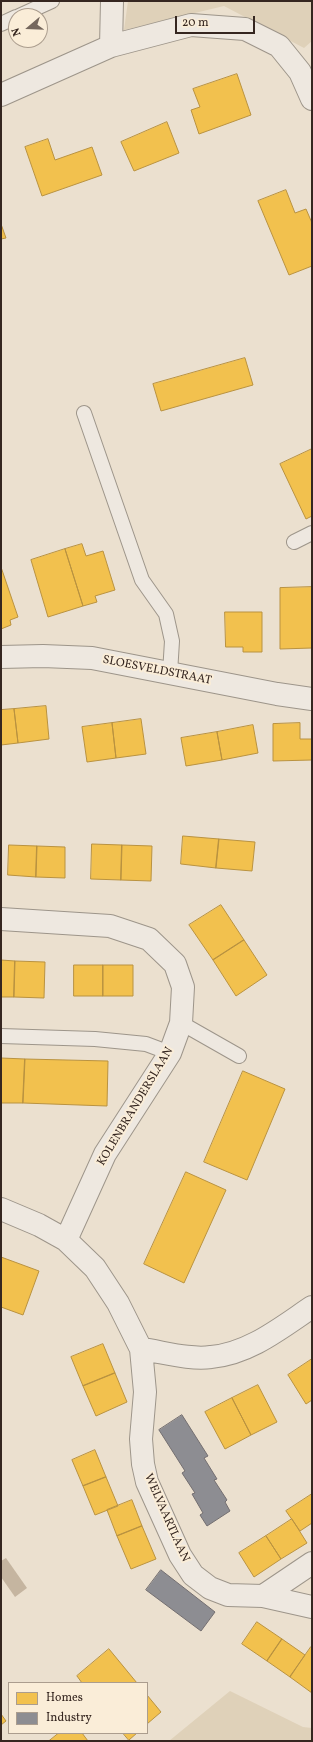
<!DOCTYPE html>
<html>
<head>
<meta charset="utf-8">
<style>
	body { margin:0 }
	#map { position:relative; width:313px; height:1742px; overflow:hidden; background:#ebe0cf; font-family:Vollkorn,serif }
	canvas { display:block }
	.frame { position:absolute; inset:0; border:2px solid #352620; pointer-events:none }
	.legend { position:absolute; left:8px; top:1682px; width:140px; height:52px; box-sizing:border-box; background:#faedd8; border:1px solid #ab9d8e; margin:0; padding:5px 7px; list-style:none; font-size:12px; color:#352620 }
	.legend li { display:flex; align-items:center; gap:8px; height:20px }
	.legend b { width:20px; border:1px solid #ab9d8e }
	.north { position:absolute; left:8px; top:8px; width:40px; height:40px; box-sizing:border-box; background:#faedd8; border:1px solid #ab9d8e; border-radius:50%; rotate:251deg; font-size:11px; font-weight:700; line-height:16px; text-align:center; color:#352620 }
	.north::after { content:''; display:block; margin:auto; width:14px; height:18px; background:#75675d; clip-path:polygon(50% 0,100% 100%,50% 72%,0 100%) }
	.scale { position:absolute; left:175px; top:16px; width:80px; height:18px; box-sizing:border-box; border:2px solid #352620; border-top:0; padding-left:5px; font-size:12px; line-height:14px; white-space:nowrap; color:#352620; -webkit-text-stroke:3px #faedd8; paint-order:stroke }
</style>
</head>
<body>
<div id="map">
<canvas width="313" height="1742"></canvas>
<div class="frame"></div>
<ul class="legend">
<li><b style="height:11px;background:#f2c14e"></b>Homes</li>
<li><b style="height:11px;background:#8d8d92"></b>Industry</li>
</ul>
<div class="north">N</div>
<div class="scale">20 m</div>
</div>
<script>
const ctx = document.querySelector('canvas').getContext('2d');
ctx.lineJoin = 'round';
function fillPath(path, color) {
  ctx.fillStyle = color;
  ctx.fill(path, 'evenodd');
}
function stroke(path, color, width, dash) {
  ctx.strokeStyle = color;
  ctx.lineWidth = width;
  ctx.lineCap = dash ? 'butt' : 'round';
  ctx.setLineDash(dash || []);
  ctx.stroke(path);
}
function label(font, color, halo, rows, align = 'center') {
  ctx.font = font + ' Vollkorn,serif';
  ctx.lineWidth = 4;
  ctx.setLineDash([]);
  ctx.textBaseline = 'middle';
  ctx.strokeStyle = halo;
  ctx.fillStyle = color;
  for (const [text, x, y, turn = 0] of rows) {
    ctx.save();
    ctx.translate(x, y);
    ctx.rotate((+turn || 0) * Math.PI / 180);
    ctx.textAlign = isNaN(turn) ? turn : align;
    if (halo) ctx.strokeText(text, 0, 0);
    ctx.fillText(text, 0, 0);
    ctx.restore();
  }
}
fillPath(new Path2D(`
	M128,1H312V41L304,48L224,6L124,30Z
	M230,1691L303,1727L312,1728V1741H169Z`), '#dfd1b9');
fillPath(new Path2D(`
	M6,1558L27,1588L15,1597L1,1577V1561Z`), '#c5b5a0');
const homes = new Path2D(`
	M237,74L251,115L199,134L191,110L200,107L193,89Z
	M167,122L179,153L134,171L121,142Z
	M48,139L55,160L92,147L102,175L42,196L25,147Z
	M286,190L295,213L306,209L312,223V266L289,275L258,201Z
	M1,224L6,238L1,239Z
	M245,358L253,385L161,411L153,384Z
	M312,449V516L306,519L280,464Z
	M82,544L86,556L103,551L115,590L95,596L97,602L83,606L65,549Z
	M65,549L83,606L48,617L31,560Z
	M1,567L18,617L10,620L11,625L1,629Z
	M312,587V648L280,649V588Z
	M225,612H262V652H243V647H226Z
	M46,706L49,739L18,743L14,709Z
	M14,709L18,743L1,745V710Z
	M141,719L146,754L116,758L112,723Z
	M112,723L116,758L87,762L82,727Z
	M300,723V739H312V760L273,761V724Z
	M253,725L258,753L222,760L217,732Z
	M217,732L222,760L186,766L181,738Z
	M183,836L219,839L216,868L181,864Z
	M219,839L255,842L252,871L216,868Z
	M92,844L122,845L121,880L91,879Z
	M9,845L37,846L36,877L8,875Z
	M122,845L152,846L151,881L121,880Z
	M37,846L65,847V878L36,877Z
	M221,905L244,940L213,960L189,925Z
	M244,940L267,975L236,996L213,960Z
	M1,960L15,961L14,997H1Z
	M15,961L45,962L44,998L14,997Z
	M74,965H103V996H74Z
	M103,965H133V996H103Z
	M1,1058L25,1059L23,1103H1Z
	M25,1059L108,1061L107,1106L23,1103Z
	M243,1071L285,1089L247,1180L204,1162Z
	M186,1172L226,1190L184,1283L144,1264Z
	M1,1257L39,1271L23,1315L1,1307Z
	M103,1344L115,1373L83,1386L71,1357Z
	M312,1359V1400L306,1404L288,1375Z
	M115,1373L127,1402L96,1416L83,1386Z
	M258,1385L277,1422L251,1435L232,1398Z
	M232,1398L251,1435L225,1449L205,1412Z
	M95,1450L106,1477L83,1486L72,1460Z
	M106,1477L118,1506L95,1515L83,1486Z
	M312,1494V1523L300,1531L286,1511Z
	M132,1500L142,1526L117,1536L107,1510Z
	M292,1519L307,1543L281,1559L266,1536Z
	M142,1526L156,1559L131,1569L117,1536Z
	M266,1536L281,1559L254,1577L239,1553Z
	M257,1622L282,1639L267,1661L242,1644Z
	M282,1639L305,1655L290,1677L267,1661Z
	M311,1647L312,1648V1693L290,1677Z
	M109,1649L137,1683H82L77,1676Z
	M147,1695L161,1712L147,1724Z
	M1,1714L6,1721L1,1725Z
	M59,1733H82L88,1741H49Z
	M123,1733H137L129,1740Z`);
fillPath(homes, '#f2c14e');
stroke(homes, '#b99240', 1);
const industry = new Path2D(`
	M182,1415L208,1456L204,1458L217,1479L214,1480L227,1500L225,1502L230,1511L207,1526L200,1515L203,1513L192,1494L195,1493L182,1473L185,1471L159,1430Z
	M161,1570L215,1612L201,1631L146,1590Z`);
fillPath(industry, '#8d8d92');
stroke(industry, '#736e70', 1);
const lane = new Path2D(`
	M19,16L52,1
	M1,24L16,17
	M84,413L142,580L166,614L172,641L170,673
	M294,542L312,533
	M181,1023L239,1056
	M1,1036L95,1039L146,1044L170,1053`);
const street = new Path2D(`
	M111,46L112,1
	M1,95L111,46L191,25L245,29L279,46L300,72L312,99
	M1,657L43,656L92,658L277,694L312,699
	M1,919L110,926L149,939L175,964L183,987L181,1023L170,1053L105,1154L66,1240
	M1,1209L39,1225L66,1240L95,1268L118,1303L141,1349L145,1392L141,1439L143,1464L147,1482L180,1555L193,1575L210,1588L228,1595L263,1596L312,1607
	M141,1349C163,1352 190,1360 211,1357C249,1354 282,1327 312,1307
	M263,1596L312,1563`);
stroke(lane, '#9d958a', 16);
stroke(street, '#9d958a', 24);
stroke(lane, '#eee8e0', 14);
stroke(street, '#eee8e0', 22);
label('12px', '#352620', '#faedd8', [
	["SLOESVELDSTRAAT",157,671,11],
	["KOLENBRANDERSLAAN",136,1107,-59],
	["WELVAARTLAAN",166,1518,66]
]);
</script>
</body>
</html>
